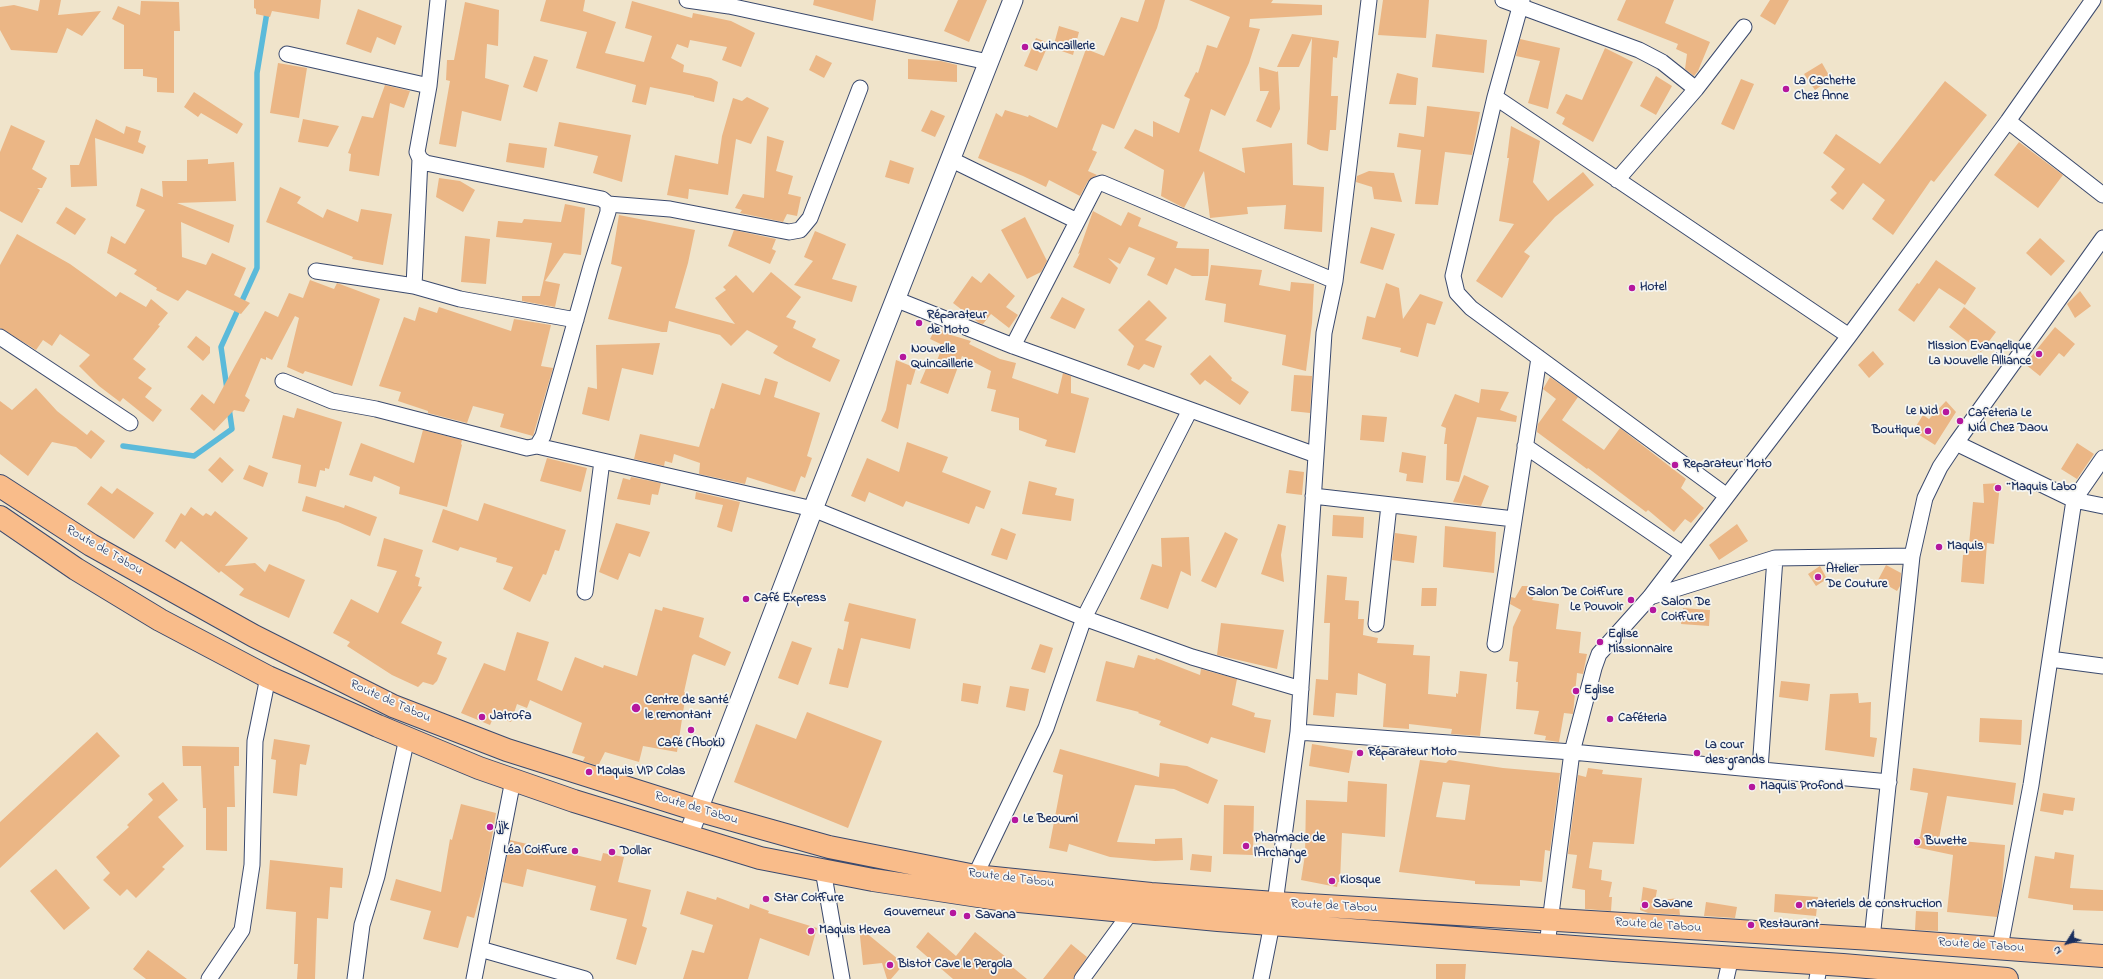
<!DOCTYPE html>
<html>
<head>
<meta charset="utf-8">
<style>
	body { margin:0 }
	#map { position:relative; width:2103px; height:979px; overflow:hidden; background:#f0e4cb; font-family:"Indie Flower",sans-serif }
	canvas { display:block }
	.north { position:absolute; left:2047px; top:923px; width:40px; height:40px; -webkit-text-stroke:3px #f6f6f2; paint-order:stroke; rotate:233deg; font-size:11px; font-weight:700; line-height:16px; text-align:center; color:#1b2f5e }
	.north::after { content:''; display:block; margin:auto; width:14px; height:18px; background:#1b2f5e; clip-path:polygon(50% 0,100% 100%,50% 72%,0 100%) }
</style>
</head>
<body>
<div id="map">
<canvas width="2103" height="979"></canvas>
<div class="north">N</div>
</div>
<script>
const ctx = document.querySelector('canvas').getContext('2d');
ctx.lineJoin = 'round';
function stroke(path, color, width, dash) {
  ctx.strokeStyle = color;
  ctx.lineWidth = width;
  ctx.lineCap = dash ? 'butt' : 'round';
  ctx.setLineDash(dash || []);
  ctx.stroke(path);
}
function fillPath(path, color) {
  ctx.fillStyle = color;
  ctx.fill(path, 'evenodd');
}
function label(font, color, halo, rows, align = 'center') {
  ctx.font = font + ' "Indie Flower",sans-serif';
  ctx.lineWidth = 3.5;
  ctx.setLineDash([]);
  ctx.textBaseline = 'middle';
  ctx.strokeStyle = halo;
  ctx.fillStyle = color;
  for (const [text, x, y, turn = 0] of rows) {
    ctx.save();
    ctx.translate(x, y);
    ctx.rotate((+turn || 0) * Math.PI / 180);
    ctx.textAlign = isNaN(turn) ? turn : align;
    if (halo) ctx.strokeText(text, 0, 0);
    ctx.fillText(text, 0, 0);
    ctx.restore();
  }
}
stroke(new Path2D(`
	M227,389L221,347L257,268V73L269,0
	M123,446L194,456L232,429L229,408`), '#5bbada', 5.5);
fillPath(new Path2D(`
	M40,0H61L58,15L101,11L82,36L67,28L57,53L11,50L0,30V7L14,5L38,11Z
	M254,0H321L319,19L272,11L270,17L256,14V9L254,8Z
	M546,0H585L583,11L616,22L605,53L644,62L652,36L625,28L632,1L692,18L693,13L731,21L755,33L741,67L722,60L727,47L690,40L688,48L677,44L671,58L684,65L683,72L711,78L718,82L714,102L694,97V96L650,87L646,105L632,102L636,85L576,68L587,32L540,21Z
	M814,0H876L873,21L813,5Z
	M958,0H987L969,42L944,31Z
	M1145,0H1165L1157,28L1114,129L1102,124L1092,150L1097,152L1088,171L1097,175L1088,181L1080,196L1049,180L1046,187L1023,176L978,158L996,113L1002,117L1005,110L1028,117L1029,115L1057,128L1086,49L1104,56L1121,17L1138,22Z
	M1189,0H1273L1271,3L1322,5V15L1250,19L1249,27L1260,29L1249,63L1225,116L1211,109L1199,151L1245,173L1242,148L1292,143L1293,185L1324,187L1322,232L1284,229L1286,205L1247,207L1248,214L1210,218L1204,171L1184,208L1161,196L1164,170L1124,148L1135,129L1153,137V121L1179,133L1190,99L1184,96L1196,72L1198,73L1207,45L1217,48L1230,17Z
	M1383,0H1429L1426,38L1378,35Z
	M1626,0H1674L1665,23L1710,42L1698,71L1694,76L1685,69L1687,54L1676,49L1678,44L1617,20Z
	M1770,0H1789L1775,25L1760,16Z
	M141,1L179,2L180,31H174V93L157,92V78L143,76V69H124V25L112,19L118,6L140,15Z
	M465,2L499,10L498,46L487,44L485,78L509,85L501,121L462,111L456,147L439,144L450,81L446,80L447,60H454Z
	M358,9L402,26L395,45L377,37L371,53L346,44Z
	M1059,26L1079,32L1073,55L1053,48Z
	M1292,34L1339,41L1337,58L1333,57L1331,96H1338L1336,130H1330L1328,151L1320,150L1307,144L1312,38L1299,67H1277Z
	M1436,34L1487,40L1484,73L1432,67Z
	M1036,38L1049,43L1037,71L1024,66Z
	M1520,39L1560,48L1548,109L1528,103L1540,61L1516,56Z
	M1605,48L1633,62L1593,142L1562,124L1565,118L1556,113L1566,94L1582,100Z
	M816,55L832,63L824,78L809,70Z
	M534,56L548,60L537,92L523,87Z
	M908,59L941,61L957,65V82L908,79Z
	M278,63L307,68L299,118L270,113Z
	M1822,63L1831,79L1815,90L1804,74Z
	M1259,67L1277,72L1278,71L1280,109L1271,128L1256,121L1269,91H1260Z
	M1397,73L1418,78L1416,105L1389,104Z
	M1656,76L1672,86L1656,115L1640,106Z
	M1741,79L1754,84L1734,130L1721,124Z
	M1945,81L1987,115L1934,182L1931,180L1893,235L1872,219L1885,200L1863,183L1843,210L1830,200L1837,193L1831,187L1845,169L1823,153L1836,134L1880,164Z
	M385,85L410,91L404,108L390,103L379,176L349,171L351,154L348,153L362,116L373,118Z
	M194,92L243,124L237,134L201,113L198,117L184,107Z
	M747,97L769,108L751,144L736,139L728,195L689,189L688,199L667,195L675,155L718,164L722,136L733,98L742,101Z
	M1427,106L1480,112L1472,155L1445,152L1438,205L1415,204L1421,150L1397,147L1399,133L1424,137Z
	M931,110L945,116L935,137L921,131Z
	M96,119L124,134L126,126L141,131L138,142L146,146L143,154L95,138L97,186L71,187L70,165H79Z
	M303,119L339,126L328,147L298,142Z
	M559,122L631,135L622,182L593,173L598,156L554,146Z
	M11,125L45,141L32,169L47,178L42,188H37L40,190L22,223L0,211V152Z
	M1511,126L1540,141L1533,182L1548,201L1583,172L1594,185L1555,217L1524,252L1530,256L1502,298L1476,281L1514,224L1499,221L1509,158H1507Z
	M767,136L784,141L776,171L793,176L788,194L801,197L797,216L787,214L783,222L740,213L742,210L735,208L743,194L764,198Z
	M2019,142L2063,175L2038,208L1994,175Z
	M509,143L547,148L544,168L506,162Z
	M208,159V164L234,162L236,201L177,203L234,225L229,243L181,222L182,257L206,265L212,253L246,268L234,295L250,303L241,314L187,290L178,301L156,290L157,288L134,274L137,270L107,253L111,236L125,244L145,210L136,206L141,188L163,197L162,181H187V160Z
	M890,160L914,168L909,184L885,177Z
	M1369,171L1394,173L1402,202L1374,199L1372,187L1356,182L1357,176Z
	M439,178L460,181L475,190L463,212L436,197Z
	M280,187L301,197L297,203L323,218L327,209L358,222L361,209L392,214L383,265L352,259L353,257L266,222Z
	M565,204L585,208L581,255L564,253L545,281L560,284L555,307L522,301V296H540L552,243L496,237L498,221L522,223L524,219L561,222Z
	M66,207L86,219L75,235L56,223Z
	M1093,211L1121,226L1128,212L1141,218L1138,226L1178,242L1176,248L1209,249L1208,276H1192L1175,268L1167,285L1147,275L1155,258L1129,247L1120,264L1108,258L1118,268L1110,284L1073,267L1080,253L1078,254Z
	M619,215L695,230L688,263L675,308L735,324L715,298L726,290L723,287L736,275L753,293L771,272L801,297L786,317L796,321L793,328L816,339L812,347L840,360L830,382L785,360L773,353L778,346L747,330L731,346L720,335L669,321L667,332H662L608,319L622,267L611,264Z
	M1025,217L1047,261L1041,272L1027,279L1001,230Z
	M1371,227L1395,234L1383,270L1360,263Z
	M734,230L776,239L772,249L776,251L770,264L728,246Z
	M815,231L846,244L832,279L857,286L852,302L794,285L813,261L804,257Z
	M17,234L70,264L116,297L120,292L146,307L151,299L168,313L158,325L160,326L133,359L146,369L138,378L152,388L145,397L162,410L153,422L123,398L120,402L99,386L79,366L90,355L60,334L52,346L43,340L36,350L0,328V265Z
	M465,236L490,239L486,284L461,282Z
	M2040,238L2065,261L2051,276L2026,253Z
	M1936,260L1976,288L1965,305L1939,288L1914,322L1898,310L1917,283L1919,284Z
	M1211,265L1262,270L1259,285L1290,291L1291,282L1314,284L1312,323L1306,371L1282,365L1286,335L1224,322L1226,304L1205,300Z
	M989,273L1015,296L1006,307L1018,315L1009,328L991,314L983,324L979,323L953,303L972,276L981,283Z
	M310,280L334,289L337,283L380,299L352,386L305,371L303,374L287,367L299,318L295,316L272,360L266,357V360L261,358L245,396L250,400L244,412L234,410L214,431L190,409L202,394L214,404L265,311L278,317L289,293L303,298Z
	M1386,283L1399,288L1403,319L1420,294L1443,302L1435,325L1427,323L1418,357L1400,352L1401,348L1362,339L1367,316L1375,318Z
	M2080,291L2091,306L2075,318L2067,304Z
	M1062,297L1085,309L1075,329L1050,318Z
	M1149,300L1167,318L1145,340L1162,346L1154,368L1144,364L1139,370L1127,365L1134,346L1118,330Z
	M419,307L437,313L439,307L511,331L514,319L551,325L541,366L553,368L533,436L500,427L504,414L473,406L467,423L428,413V411L398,401L401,392L379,386L404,317L415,321Z
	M1964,307L1996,332L1981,352L1949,327Z
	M936,327L951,335L971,341L969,344L1000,359L1016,363L1012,378L1058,394L1063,373L1071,376V393L1089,398L1075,453L1045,446L1047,440L1019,430V418L991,411L996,390L987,388L991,371L962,356L948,394L920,383L928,364L935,366L941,350L945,352L947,347L930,339Z
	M2055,327L2075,344L2064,357L2059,353L2040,376L2025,364Z
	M196,336L210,347V353L203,361L187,347Z
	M660,343L653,375L622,368L609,421L582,414L588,387L597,389L596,345Z
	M1873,351L1884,364L1869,378L1858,365Z
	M1210,355L1232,378L1231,380L1249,392L1240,405L1205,380L1200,385L1190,374Z
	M896,360L916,368L911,385L907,384L898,429L881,421L886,410Z
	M1294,375L1312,376L1310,413L1291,411Z
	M1550,377L1578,397L1562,420L1604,450L1620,428L1686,479L1681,488L1704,508L1691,523L1685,519L1674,532L1648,510L1646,512L1588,468L1587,469L1537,432L1538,424L1556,399L1543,389Z
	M765,378L778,382L774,397L820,413L807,456L812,458L805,478L801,476L795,492L747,477L745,484L699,474L700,463L674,454L672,463L665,461L664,466L634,459L640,434L699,447L711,408L714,409L722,383L760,395Z
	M36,388L57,411L87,435L91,430L105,441L91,459L76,447L52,442L28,476L0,454V401L12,410Z
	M1481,389L1509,392L1500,410L1517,416L1516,422L1477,417L1459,482L1446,480L1447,444H1444L1446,428L1441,426L1455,394L1479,403Z
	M1946,401L1956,412L1935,445L1913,431L1923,415L1929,419Z
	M297,408L342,422L329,469L325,468V471L320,470L316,487L298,483L301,465L272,458L283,415L294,418Z
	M1362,415L1387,417L1384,442L1360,440Z
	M423,430L462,440L461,444L462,445L447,507L399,494L400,487L374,476L372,482L349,475L361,443L414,463Z
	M907,442L948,457L942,472L991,491L984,509L976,506L969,524L906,501L903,507L869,492L865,502L851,496L867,458L899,472Z
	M2077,443L2094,454L2077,479L2061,469Z
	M1402,452L1426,456L1423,483L1406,481L1407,474L1399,472Z
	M220,457L234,470L222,483L208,470Z
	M547,458L587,468L581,492L540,481Z
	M249,465L268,473L263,487L243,479Z
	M1289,470L1304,472L1302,495L1286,493Z
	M1464,475L1489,486L1481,506L1453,502Z
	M631,477L661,483L658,495L652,494L650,505L617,499L623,478L630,480Z
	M1029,481L1057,488L1055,495L1074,499L1071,521L1022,514Z
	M2000,483L1994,544L1987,543L1984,584L1961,582L1963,555H1968L1973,502L1984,503L1983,484Z
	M101,486L112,494L117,488L154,513L134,539L87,504Z
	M696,492L740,502L732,532L717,527L723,505L695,499Z
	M306,496L344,508L345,505L377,517L370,536L338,522L302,511Z
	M484,503L566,530L559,551L555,550L546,575L543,574L530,602L503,589L513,567L496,562L497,558L460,547L458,551L432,542L443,509L478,521Z
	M191,507L203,516L206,513L211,516L215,511L248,538L225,566L255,563L265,572L269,564L305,580L289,618L239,595L244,589L221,571L219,573L181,541L175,549L165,541L181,513L185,516Z
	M1333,515L1364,517L1363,538L1332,536Z
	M616,523L650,532L640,557L629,553L618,580L599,572Z
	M1278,524L1286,526L1281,555L1284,582L1261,574Z
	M1737,524L1748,541L1719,560L1709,545Z
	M1445,526L1496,532L1494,573L1443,567Z
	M1001,528L1016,534L1007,560L991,555Z
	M1225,532L1238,539L1216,588L1201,581Z
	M1395,533L1417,536L1414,563L1392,560Z
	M1189,537L1191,576L1181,571L1168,609L1140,599L1152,564L1162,567L1161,538Z
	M384,538L423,550L415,576L420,578L418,586L422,587L401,623L442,642L437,654L447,658L437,681L433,685L423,682L418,687L392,675L347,646L350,642L333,633L351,599L378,613L397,571L377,566Z
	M1886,565L1901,573L1900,586L1897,591L1878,580Z
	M1820,566L1827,579L1816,586L1808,574Z
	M1327,575L1347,577L1345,600L1359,601L1358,619H1364L1363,635L1378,638L1377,643L1414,645L1413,655L1430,656L1428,694L1456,697V693L1458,694L1460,671L1487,674L1480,736L1451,734L1452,729L1409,724V729L1383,727L1386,684L1358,673L1357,695L1336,693L1334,717L1313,715L1316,679L1328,680L1330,623H1324Z
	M1522,586H1528L1537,590L1532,600L1559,604L1556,629L1581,632L1579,653L1587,654L1583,674L1577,673L1573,714L1564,713L1559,742L1545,740L1546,736L1534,734L1539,711L1516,709L1518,682H1516L1518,662L1509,661L1513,627L1521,610L1510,604L1511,597L1515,598Z
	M1422,588H1437L1436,606H1421Z
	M849,603L916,619L910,649L861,638L848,688L829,684L838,648L843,650L849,622L844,621Z
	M663,607L704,618L699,637L731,652L725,666L694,654L692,656L684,692L686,693L677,752L643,746L639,762L605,752L598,766L583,761L585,757L572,753L582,723L530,700L527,708L517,704L511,722L494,716L490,725L461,713L484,663L505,671L517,632L549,642L537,680L562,691L575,657L603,668L604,665L637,676L655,609L662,611Z
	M1683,608L1710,610L1709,626L1681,624Z
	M1221,623L1284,630L1277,669L1217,655Z
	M792,641L812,648L798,685L778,678Z
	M1040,644L1053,648L1045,673L1031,669Z
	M1138,655L1155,660L1156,658L1200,675L1201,669L1237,679L1232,705L1255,713L1254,717L1271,720L1265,753L1211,737L1208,744L1159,725L1161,721L1138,713L1139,712L1096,701L1106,661L1134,668Z
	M1781,681L1810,684L1808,701L1779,697Z
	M963,683L981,686L978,704L961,701Z
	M1010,686L1029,689L1025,711L1006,707Z
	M1858,693L1859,703L1871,702L1870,737L1877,738L1874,757L1825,750L1830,694Z
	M807,712L882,741L848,828L734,782L756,724L796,739Z
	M1980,718L2022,720L2021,745L1979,742Z
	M97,732L120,756L0,868V822Z
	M274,739L310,745L306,765L300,764L297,796L273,793L276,760L271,759Z
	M1312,744L1353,751L1349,773L1309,766Z
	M182,746L239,747V766H234L235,807H227V851L206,850V808H203L201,766H183Z
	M1060,749L1159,777L1160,763L1187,766L1218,780L1208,804L1174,789L1135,785L1117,842L1155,844V839L1182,838L1183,860L1155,861L1110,857L1069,844L1067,852L1049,848L1063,775L1053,772Z
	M1420,760L1446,763L1449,760L1503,768L1560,773L1550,851L1545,850L1542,882L1520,880V886L1475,884V881L1399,872ZM1443,782L1470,785L1465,820L1436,817Z
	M1588,768L1603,770L1602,774L1642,778L1634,844L1593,842L1589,868L1602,870L1601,880L1612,882L1609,897H1612L1611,911L1585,909V890L1572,888L1577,855L1568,854L1578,775L1586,777Z
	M1913,768L2016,783L2013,805L1947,796L1939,839L2005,845L2002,890L1997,917L1947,912L1953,855L1915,847L1916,837H1920L1928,793L1910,790Z
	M1348,781L1387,784L1385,837L1342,833L1340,882H1338L1337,887L1301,880L1305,855L1306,800L1347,802Z
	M163,782L178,800L158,817L184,846L162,867L165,869L136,898L127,889L120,896L103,880L110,873L96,857L129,827L127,825L153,800L148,794Z
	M2043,793L2075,798L2073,811L2064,810L2063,815L2040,811Z
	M461,804L496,813L485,878L474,918L467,916L458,948L423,939L431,911L390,900L396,879L441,892L450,839L452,840Z
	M1224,805L1254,806L1253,855L1223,854Z
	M510,840L601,861L603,853L624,857L618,882L651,890L642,926L647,928L636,965L616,959L627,919L590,910L596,886L527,869L523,887L502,882Z
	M2055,852L2074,855L2070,888L2103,890V911L2073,910V905L2028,898L2035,856L2054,859Z
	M1192,854L1212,856L1211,872L1190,870Z
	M270,860L343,868L342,888L330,887L328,919L317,918L315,979H297L298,964H294L296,912L266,909Z
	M56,869L90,908L64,930L30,891Z
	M1643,887L1657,890L1655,901L1678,898L1680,915L1648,913L1640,910Z
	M687,891L716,900L717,897L749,909L750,904L769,911L768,913L817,928L809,956L760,938L748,979H683L692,950L704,953L713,925L680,914Z
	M1775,894L1818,897L1816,916L1774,912Z
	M1706,902L1737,907L1735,918L1704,916Z
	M1916,911L1938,912V931L1915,930Z
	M859,927L904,964L891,979H887L882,963L863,965Z
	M928,932L956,956L975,932L1012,962L1010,965L1027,979H953L916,947Z
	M1071,944L1087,957L1073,979H1043Z
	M148,950L187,979H146L133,969Z
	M1436,964H1466L1465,979H1436Z`), '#ebb685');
const minor = new Path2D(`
	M438,0L429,86L417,152L420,159L426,163L602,199L608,204L670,209L789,232L800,230L810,218L860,88
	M687,0L729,6L988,62
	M1503,0L1639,50L1662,62L1696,89
	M1522,0L1495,97L1849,336
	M287,54L429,86
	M1495,97L1453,276L1457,293L1471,308L1727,496
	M2008,121L2103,195
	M950,159L1077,221
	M1617,180L1696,89L1744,27
	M316,271L414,286L460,299L576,320
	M414,286L420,159
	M895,299L1013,346L1316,455
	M0,337L130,423
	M1013,346L1096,185L1102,183L1335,281
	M283,381L332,401L376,409L527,448L537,446L813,509L1084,618L1192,657L1301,689
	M1956,443L2074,500L2103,506
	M537,446L543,436L591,266L608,212V204
	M1525,446L1683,554
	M1313,496L1514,519
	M585,592L602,461
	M1650,597L1775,558L1912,556
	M1376,624L1389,505
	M1495,644L1539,358
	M2050,659L2103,666
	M1298,732L1572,752L1889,782
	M1760,769L1775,558
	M823,870L842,979
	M975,876L1046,728L1084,618L1190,410
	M1275,903L1298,732L1324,333L1335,281L1369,0
	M1872,939L1912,556L1925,498L1940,467L1956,443L2103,238
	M1547,945L1572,752L1594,668L1599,654L1650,597L1849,336L2008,121L2093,0
	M2000,947L2031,785L2074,500L2103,458
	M480,949L585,979
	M209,979L242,930L252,865L255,741L268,677
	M355,979L362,925L377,876L407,738
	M474,979L513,780
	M1082,979L1131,912
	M1261,979L1272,924
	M1726,979L1731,957
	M1817,979L1820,963`);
const tertiary = new Path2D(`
	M688,836L813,509L1013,0`);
const primary = new Path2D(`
	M0,486L91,545L254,636L393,706L507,750L697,810L829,847L975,876L1151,894L1275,903L1872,939L2103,956
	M0,517L76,569L160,620L268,677L378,726L479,768L574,801L760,858L873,880L998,899L1218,920L1614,950L1843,965L2007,979`);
stroke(minor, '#3b4a6e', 17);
stroke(tertiary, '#3b4a6e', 21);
stroke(primary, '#3b4a6e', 24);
stroke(minor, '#fff', 15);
stroke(tertiary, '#fff', 19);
stroke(primary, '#f9bc8a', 22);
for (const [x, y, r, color] of [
	[1025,47,4,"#b5179e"],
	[1786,89,4,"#b5179e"],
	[1632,288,4,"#b5179e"],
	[919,323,4,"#b5179e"],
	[2039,354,4,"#b5179e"],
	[903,357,4,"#b5179e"],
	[1946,412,4,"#b5179e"],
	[1960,421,4,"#b5179e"],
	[1928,431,4,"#b5179e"],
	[1675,465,4,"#b5179e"],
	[1998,488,4,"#b5179e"],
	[1939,547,4,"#b5179e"],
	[1818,577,4,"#b5179e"],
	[746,599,4,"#b5179e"],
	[1631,600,4,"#b5179e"],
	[1653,610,4,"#b5179e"],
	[1600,642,4,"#b5179e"],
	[1576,691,4,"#b5179e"],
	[636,708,5,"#b5179e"],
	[482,717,4,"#b5179e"],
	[1610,719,4,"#b5179e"],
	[691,730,4,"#b5179e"],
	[1360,753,4,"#b5179e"],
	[1697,753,4,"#b5179e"],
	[589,772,4,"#b5179e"],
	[1752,787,4,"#b5179e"],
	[1015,820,4,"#b5179e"],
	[490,827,4,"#b5179e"],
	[1917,842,4,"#b5179e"],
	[1246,846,4,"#b5179e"],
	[575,851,4,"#b5179e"],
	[612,852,4,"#b5179e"],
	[1332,881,4,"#b5179e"],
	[766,899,4,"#b5179e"],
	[1645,905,4,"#b5179e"],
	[1799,905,4,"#b5179e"],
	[953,913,4,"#b5179e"],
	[967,916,4,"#b5179e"],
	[1751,925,4,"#b5179e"],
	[811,931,4,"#b5179e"],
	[890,965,4,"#b5179e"]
]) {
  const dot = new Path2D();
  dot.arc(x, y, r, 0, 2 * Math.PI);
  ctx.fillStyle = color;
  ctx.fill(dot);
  stroke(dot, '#f6f6f2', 1.5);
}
label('bold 13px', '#1b2f5e', '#f6f6f2', [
	["Quincaillerie",1033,47],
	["La Cachette",1794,82],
	["Chez Anne",1794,97],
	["Hotel",1640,288],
	["Réparateur",927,316],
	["de Moto",927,331],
	["Mission Evangelique",2031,347,"right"],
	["La Nouvelle Alliance",2031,362,"right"],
	["Nouvelle",911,350],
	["Quincaillerie",911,365],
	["Le Nid",1938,412,"right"],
	["Cafeteria Le",1968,414],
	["Nid Chez Daou",1968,429],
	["Boutique",1920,431,"right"],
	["Reparateur Moto",1683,465],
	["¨Maquis Labo",2006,488],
	["Maquis",1947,547],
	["Atelier",1826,570],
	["De Couture",1826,585],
	["Salon De Coiffure",1623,593,"right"],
	["Le Pouvoir",1623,608,"right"],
	["Café Express",754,599],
	["Salon De",1661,603],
	["Coiffure",1661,618],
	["Eglise",1608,635],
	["Missionnaire",1608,650],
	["Eglise",1584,691],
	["Centre de santé",645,701],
	["le remontant",645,716],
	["Jatrofa",490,717],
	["Caféteria",1618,719],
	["Café (Aboki)",691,744,"center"],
	["La cour",1705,746],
	["des grands",1705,761],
	["Réparateur Moto",1368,753],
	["Maquis VIP Colas",597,772],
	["Maquis Profond",1760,787],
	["Le Beoumi",1023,820],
	["jjk",498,827],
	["Pharmacie de",1254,839],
	["l'Archange",1254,854],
	["Buvette",1925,842],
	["Léa Coiffure",567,851,"right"],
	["Dollar",620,852],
	["Kiosque",1340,881],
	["Star Coiffure",774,899],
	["Savane",1653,905],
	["materiels de construction",1807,905],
	["Gouverneur",945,913,"right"],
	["Savana",975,916],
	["Restaurant",1759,925],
	["Maquis Hevea",819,931],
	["Bistot Cave le Pergola",898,965]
], 'left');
label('13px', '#1b2f5e', '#f6f6f2', [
	["Route de Tabou",104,551,30],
	["Route de Tabou",390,702,24],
	["Route de Tabou",696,809,17],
	["Route de Tabou",1011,879,7],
	["Route de Tabou",1334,907,3],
	["Route de Tabou",1658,926,4],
	["Route de Tabou",1981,946,4]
]);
</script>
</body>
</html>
